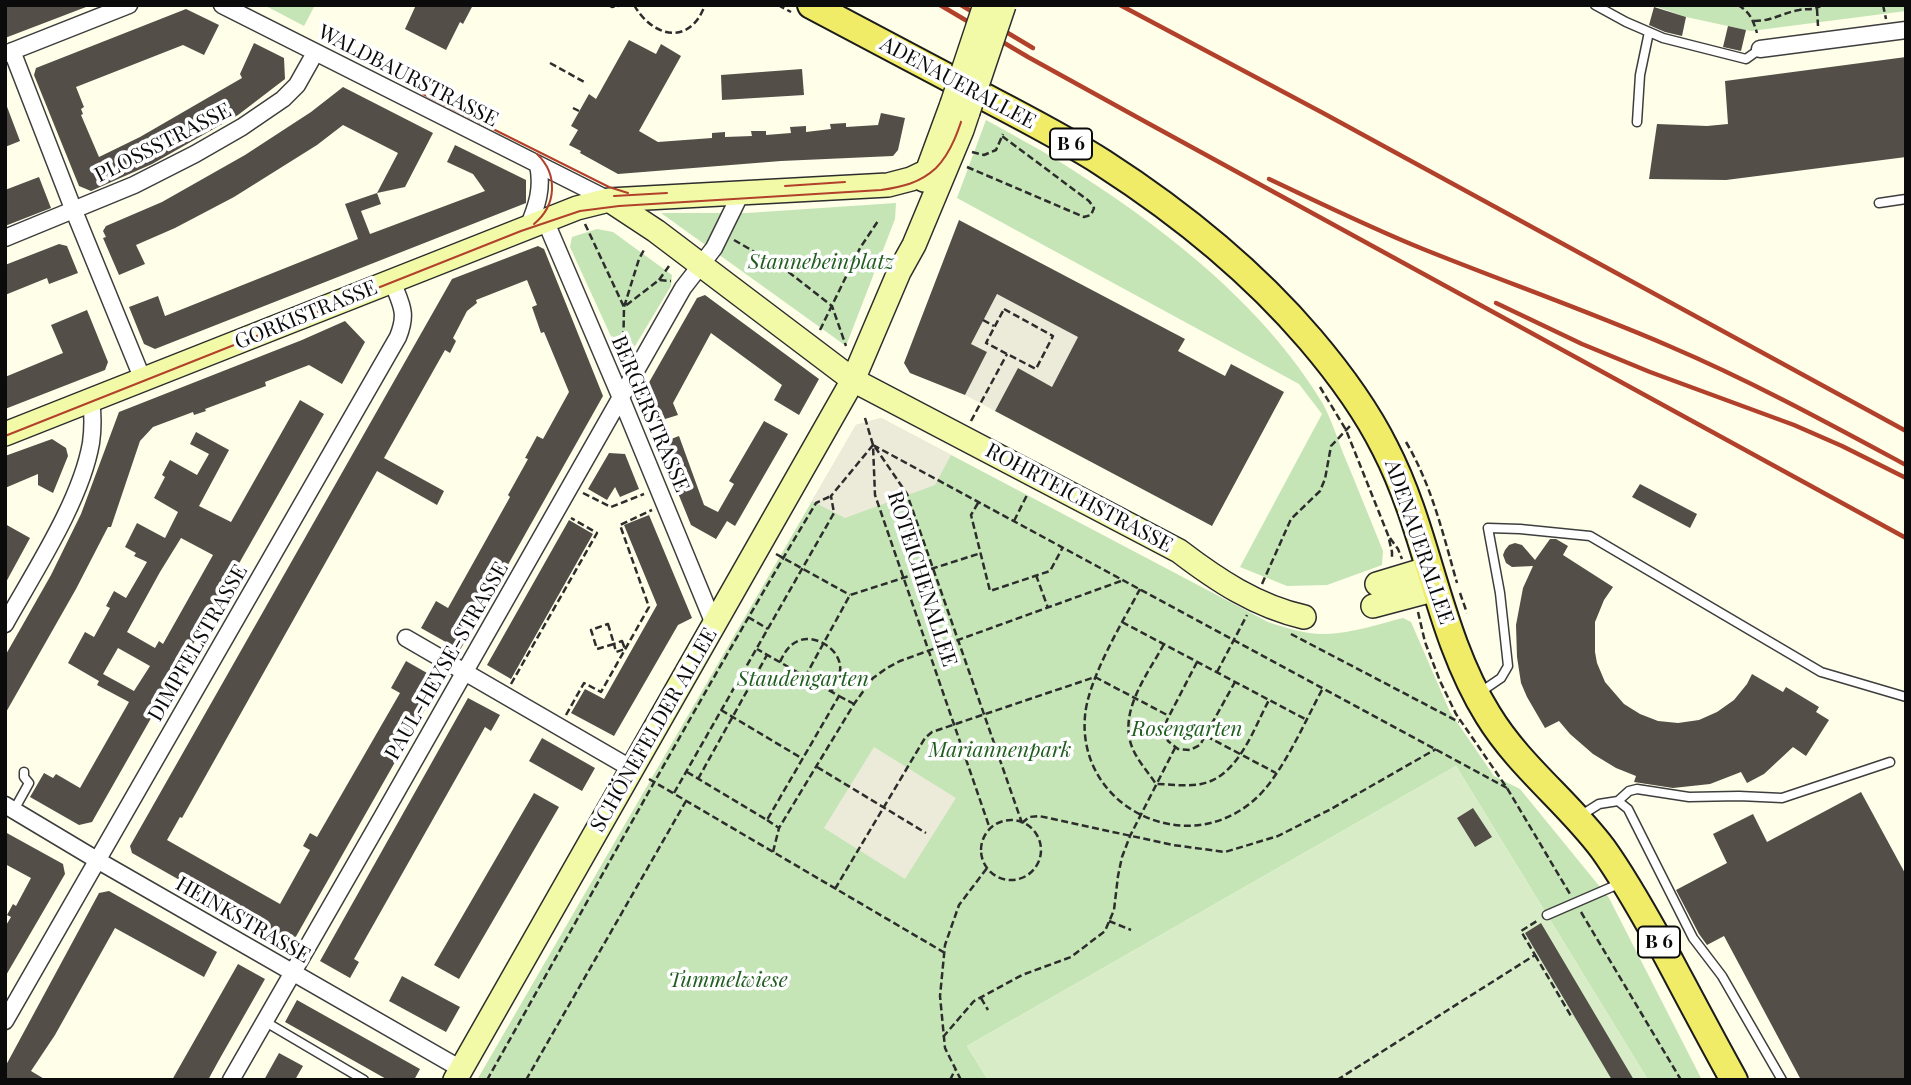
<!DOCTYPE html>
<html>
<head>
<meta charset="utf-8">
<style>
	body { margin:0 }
	#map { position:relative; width:1911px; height:1085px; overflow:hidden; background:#fefee9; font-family:"Playfair Display",serif }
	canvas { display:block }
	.frame { position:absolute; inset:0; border:7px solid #0b0b0b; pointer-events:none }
</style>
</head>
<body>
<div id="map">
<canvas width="1911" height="1085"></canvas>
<div class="frame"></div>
</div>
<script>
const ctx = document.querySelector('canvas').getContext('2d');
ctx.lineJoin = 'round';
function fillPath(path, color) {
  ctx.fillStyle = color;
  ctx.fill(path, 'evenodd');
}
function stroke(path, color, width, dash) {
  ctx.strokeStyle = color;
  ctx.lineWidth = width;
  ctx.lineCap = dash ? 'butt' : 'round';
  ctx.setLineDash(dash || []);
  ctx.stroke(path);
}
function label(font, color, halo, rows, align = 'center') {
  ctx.font = font + ' "Playfair Display",serif';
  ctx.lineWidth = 7;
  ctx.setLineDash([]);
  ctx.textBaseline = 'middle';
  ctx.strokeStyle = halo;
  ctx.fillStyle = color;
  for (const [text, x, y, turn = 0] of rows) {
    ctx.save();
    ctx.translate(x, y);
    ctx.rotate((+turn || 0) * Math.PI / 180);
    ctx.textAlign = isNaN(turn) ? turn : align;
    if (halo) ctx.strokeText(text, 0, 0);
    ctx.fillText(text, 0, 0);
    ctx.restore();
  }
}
fillPath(new Path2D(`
	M264,5H315L304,26Z
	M1652,5H1906V11L1751,31L1686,17Z
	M986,120C1011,134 1036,147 1060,162C1158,223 1263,303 1323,404C1331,419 1337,437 1343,453C1357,486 1370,519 1383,551L1382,565L1327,585L1287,586L1240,567L1322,414L1299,384L957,198Z
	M896,203L895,219L846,346L661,213H747Z
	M597,229L613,232L672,275L671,286L635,346L614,343L570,247L572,237Z
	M881,418L1268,622C1287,628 1307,635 1327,634C1352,633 1379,624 1403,618L1411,622L1450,712L1494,776L1520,789L1609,898L1702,1080H1648L1456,766L967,1046L988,1080H477L856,425Z`), '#c5e5b6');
fillPath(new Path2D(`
	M1456,766L1648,1080H988L967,1046Z`), '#d8edc7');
fillPath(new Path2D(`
	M997,294L1078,337L1052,387L1018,368L995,411L965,395L987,352L971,344Z
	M881,418L951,455L935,485L845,518L812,501L856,425Z
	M874,747L956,798L905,879L824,828Z`), '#ecebda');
fillPath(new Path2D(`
	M5,5H86V7L5,38Z
	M416,5H473L463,24L460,22L446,50L405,29Z
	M1654,7L1686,17L1682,36L1665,32L1649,25Z
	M186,9L219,25L204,55L183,45L76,87L84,107L81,109L83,114L81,115L99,157L140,137L242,78L240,74L254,43L284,58L285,79L238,115L152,164L91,191L79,186L34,75L36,68Z
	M1728,26L1746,30L1741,51L1723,47Z
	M629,40L656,54L661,44L681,56L639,131L658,142L712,138V133L725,132V137L752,136L751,131H766V135L791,133L790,127L806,126V132L831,129L830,124L846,123V127L878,125L881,113L905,118L898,150L893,156L781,161L618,174L580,153L581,151L569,145L578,130L571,126L589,94L596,99Z
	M1906,57V157L1726,180L1649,179L1657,124L1707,126L1728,124L1725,81Z
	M802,69L804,95L722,100L721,75Z
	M343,87L433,133L405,187L377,193L398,153L343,125L317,145L234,197L175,228L136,245L145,264L119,275L103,238L106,237L103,231L106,226L162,202L245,155L311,112Z
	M6,104L20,141L5,147V105Z
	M455,145L526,180V203L155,349L144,344L129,307L158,296L165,316L358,239L345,204L377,193L381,204L361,211L370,234L485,191L473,174L447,162Z
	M39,177L51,208L5,226V190Z
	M959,220L1185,339L1178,351L1225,376L1231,364L1284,392L1212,526L995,411L1018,368L1052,387L1078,337L997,294L971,344L987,352L965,395L910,373L904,363Z
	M59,244L67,246L78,273L49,284L47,278L5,295V265Z
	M538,246L544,249L603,396L460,650L421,628L436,601L448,608L510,497L508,495L528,459L525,458L537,436L543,439L569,392L544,332L541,333L532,307L537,305L527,280L476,300L477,303L467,311L453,338L456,341L450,353L445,350L384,458L444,491L437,505L377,471L182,818L180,817L167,840L280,904L310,850L303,846L310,833L317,837L400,693L391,688L406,661L441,681L294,940L287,941L132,853L130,846L452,279Z
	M705,295L819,379L799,415L774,400L782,385L711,333L673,403L678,415L649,424L639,400L697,298Z
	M87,310L108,362L105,370L5,409V377L63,353L51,325Z
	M345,321L365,342L342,384L309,365L265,382L266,386L205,409L206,411L194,415L193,412L153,427L140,441L111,527H108L76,589L5,714V656L51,575L81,514L119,412L302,340Z
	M300,400L324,414L92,822L79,825L30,797L44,773L53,778L56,774L80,788L129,702L97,685L99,681L68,663L85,632L94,637L110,608L106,606L114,591L126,598L147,562L134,556L136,553L125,547L137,523L165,538L178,512L154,498L165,477L162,475L170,460L197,475L209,454L190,444L196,432L229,450L199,506L231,522ZM181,538L213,555L163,644L159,641L155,648L127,632L160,572ZM118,648L150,666L134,691L103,674Z
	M764,421L788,434L735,526L727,521L716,539L691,525L658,444L679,436L704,505L718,512L734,484L729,481Z
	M52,439L66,448L68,456L53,493L38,485V474L5,488V456Z
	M609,453L625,454L639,489L620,497L615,487L607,500L588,489Z
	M1640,484L1697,514L1690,528L1632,497Z
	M649,515L692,618L678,625L614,736L571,713L585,689L604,699L657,605L624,525Z
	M569,520L593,534L511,679L487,665Z
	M5,524L30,538L5,584Z
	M1550,539H1556L1568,546L1563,555L1613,587L1604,600L1595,622V652L1597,663L1605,682L1624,704L1640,714L1658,721L1678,723L1699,720L1717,712L1734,700L1747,684L1752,674L1783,692L1786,687L1819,707L1816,712L1829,720L1806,756L1793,747L1764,774L1747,783L1741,772L1710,784L1673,788L1634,782L1636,776L1616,768L1593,754L1570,734L1559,721L1545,728L1527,697L1521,683L1517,657L1516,625L1523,588L1533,566L1512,567L1506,563L1503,555L1505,550L1509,545L1515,543L1522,545L1535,560Z
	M468,698L500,715L491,731L485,727L354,959L359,962L350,978L320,961Z
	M542,738L595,768L582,791L529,761Z
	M1861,792L1906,875V1080H1801L1724,936L1707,945L1699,934L1676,890L1727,863L1713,834L1753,814L1767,842Z
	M534,793L559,807L459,979L434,965Z
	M1473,808L1492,837L1475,847L1457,818Z
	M5,832L63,864L65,874L5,977V927L11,917L7,915L13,904L16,906L31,878L5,864Z
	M109,891L217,952L204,977L115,928L55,1035L31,1071L46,1080H5V1067L99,893Z
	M1541,923L1634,1080H1612L1525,933Z
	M238,964L265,979L219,1060L208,1080H172Z
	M402,976L460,1007L446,1032L389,1001Z
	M297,1000L420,1069L414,1080H388L285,1022Z
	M279,1053L303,1066L295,1080H264Z`), '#534e48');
const lane = new Path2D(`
	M1595,5L1626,22L1663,38L1746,59L1760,49
	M1637,122L1640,75L1649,32
	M1879,203L1906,199
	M1479,693L1501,678L1508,666L1500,593L1488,528L1520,529L1590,536L1821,672L1906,697
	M1618,801L1629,791L1637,789L1689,797L1739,796L1782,798L1890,762
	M14,810L29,783L24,777V772
	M1580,816L1599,804L1618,801L1628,809L1693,938L1722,976L1782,1080
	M1547,915L1621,883
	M264,1021L364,1080`);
const street = new Path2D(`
	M222,5L609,200
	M1760,49L1906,30
	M12,51L74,211L143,380
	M5,54L129,5
	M545,220L621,398L714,624
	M528,227C537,206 543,188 538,165
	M5,238L134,185L195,154L242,127L283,99L297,85L315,53
	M5,624C34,572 81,501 91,443C93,429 93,415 91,400
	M406,638L632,769
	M5,805L97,860L461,1069
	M5,1021L398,337C408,312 401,305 392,281
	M231,1080L381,819L683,288L714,248L741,193`);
const secondary = new Path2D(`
	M924,180L952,104
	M609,200L656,231L853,380L1179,551C1217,580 1256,606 1304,617
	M5,434L577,208L609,200L888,185L911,179L949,161
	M1377,584L1430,568
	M1373,606L1437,589
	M455,1080L853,380L899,272L914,245L962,130L968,112`);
const primary = new Path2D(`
	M811,5C868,35 924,65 981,95C1022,117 1064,138 1103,163C1179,212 1251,270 1310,339C1339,373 1365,408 1385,448C1429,533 1437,633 1488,715C1519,766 1568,802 1603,849C1626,881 1645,916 1664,950C1687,993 1710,1037 1734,1080`);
stroke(lane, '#3e3e3e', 11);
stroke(street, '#3e3e3e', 19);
stroke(secondary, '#2d2d2d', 26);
stroke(primary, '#1c1c1c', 30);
stroke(new Path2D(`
	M608,5L612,7L623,5
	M634,5C653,38 690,46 705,5
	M778,5L791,12
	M1738,5C1750,12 1753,20 1757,33
	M1883,5L1886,19
	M1817,9L1818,26
	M1754,21C1773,21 1782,13 1799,10C1808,8 1814,11 1822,5
	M550,63L586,83
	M573,108L579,111
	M972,152L984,155L996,150L1003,134
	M967,167L1084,217L1091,215L1094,208L1089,201L1002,136
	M585,224L624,307L659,280L671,281
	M734,240L786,270L832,306L846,346
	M659,280L669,266
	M1004,309L1053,336L1036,369L986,343Z
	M983,320L994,326
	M820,330L860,248L878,221
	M623,359L624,307L639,259L645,248
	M1320,387L1346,430L1388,535L1392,552V560
	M865,418L873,445L875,495L990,829
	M971,421L1007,354
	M1406,442C1432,486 1443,534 1457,583
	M873,445L1507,788
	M875,447L907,494L1022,823
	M583,493L611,507L644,494
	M978,503L971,515L990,591L1050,571L1063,547
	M1014,521L1028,493
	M1390,538L1398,549L1402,559
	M776,554L850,595
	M1036,575L1048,608
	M1262,584L1291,519L1320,491L1325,479L1331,446L1350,426
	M1140,589C1122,623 1088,679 1085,716C1077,806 1184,860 1253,801C1281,778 1305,721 1323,688
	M1460,593L1467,613
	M1418,612L1425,642L1440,681L1456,714L1507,788L1570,894
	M748,617L768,629
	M1122,622L1305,719
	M608,624L614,644L597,649L591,630Z
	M1291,634L1459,722
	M622,641L625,649L616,652L614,644Z
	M1164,644C1148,674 1118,711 1132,747C1137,760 1148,772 1156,784C1171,784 1186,787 1201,784C1238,777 1253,730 1269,700
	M780,662C784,653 789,645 798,641C816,633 843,651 840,671C839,679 835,685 831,692
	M1197,662L1167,720L1164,730L1168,741L1178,749L1190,750L1200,745L1235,682
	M1217,672L1247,615
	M805,677L850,595L981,553
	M511,684L597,533L571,518
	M839,696L854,704
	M721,710L803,759
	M566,715L584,683L601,692L649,607L620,525L652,510
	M1206,736L1276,773
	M817,767L926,833
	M687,772L767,820L839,696L757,649
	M649,779L945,953
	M698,779L767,655
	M674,793L834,513L831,496L873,445
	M767,820L779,828L854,704L873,678L887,668L900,661L1121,581
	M981 850a30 30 0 1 1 60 0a30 30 0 1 1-60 0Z
	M1022,823L1029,817L1039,816L1173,845L1225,852L1278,836L1331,809L1436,749
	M773,852L779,828
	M835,889L925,738L932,732L1095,677L1169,716
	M1581,912L1681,1080
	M1109,921L1131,930
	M1535,955L1571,1016
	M981,998L988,1010
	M943,1037L974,1001L1022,975L1071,957L1105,931L1114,910L1118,876L1122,857L1130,836L1175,748
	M487,1080C596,887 702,693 816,503L831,496
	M526,1080L686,801
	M950,1080L955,1070
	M961,1080L945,1048L940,996L945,945L959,905L987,868
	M1337,1080L1535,955L1521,931L1537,921`), '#2d2d2d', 2.5, [7, 3.5]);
stroke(lane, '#fff', 8);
stroke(street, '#fff', 16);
stroke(secondary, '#f2faa8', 23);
stroke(primary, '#f1ec67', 26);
stroke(new Path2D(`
	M423,94L609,187L628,193
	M785,186L845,182
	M614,196L667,193
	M534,224C557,205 558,174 537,154
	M5,436L521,231L580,211L619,206L881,190C902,187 920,183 936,168C956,148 963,114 972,88C981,61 990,33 1000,5`), '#b2412b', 2);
stroke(new Path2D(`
	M940,5L1028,57L1144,121L1906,538
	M961,5L1033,48
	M1120,5L1323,113L1906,431
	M1269,179C1320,203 1371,228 1423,249C1505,282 1588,311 1669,346C1751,381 1828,423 1906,465
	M1496,303L1582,344L1650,372L1794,425L1842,446L1906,478`), '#b2412b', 4.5);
const secondaryBridge = new Path2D(`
	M952,104L985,5
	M968,112L1004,5`);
stroke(secondaryBridge, '#2d2d2d', 26, []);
stroke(secondaryBridge, '#f2faa8', 23);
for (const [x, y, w] of [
	[1071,144,42],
	[1659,942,42]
]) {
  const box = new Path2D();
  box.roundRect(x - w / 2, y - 15.5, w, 31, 5);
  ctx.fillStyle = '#fff';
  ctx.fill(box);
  stroke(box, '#0b0b0b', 2);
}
label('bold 19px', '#0b0b0b', null, [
	["B 6",1071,144],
	["B 6",1659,942]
]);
label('21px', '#0b0b0b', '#fff', [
	["WALDBAURSTRASSE",408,76,27],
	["ADENAUERALLEE",958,83,28],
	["PLOSSSTRASSE",163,143,-27],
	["GORKISTRASSE",306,315,-22],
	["BERGERSTRASSE",650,414,67],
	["ROHRTEICHSTRASSE",1079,498,28],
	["ADENAUERALLEE",1419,542,71],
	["ROTEICHENALLEE",922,579,72],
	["DIMPFELSTRASSE",198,643,-60],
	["PAUL-HEYSE-STRASSE",447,661,-60],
	["SCHÖNEFELDER ALLEE",654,730,-60],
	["HEINKSTRASSE",243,920,30]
]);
label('italic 21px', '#205e20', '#fff', [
	["Stannebeinplatz",821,262],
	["Staudengarten",803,679],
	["Rosengarten",1187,729],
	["Mariannenpark",1000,750],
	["Tummelwiese",728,980]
]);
</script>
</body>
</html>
